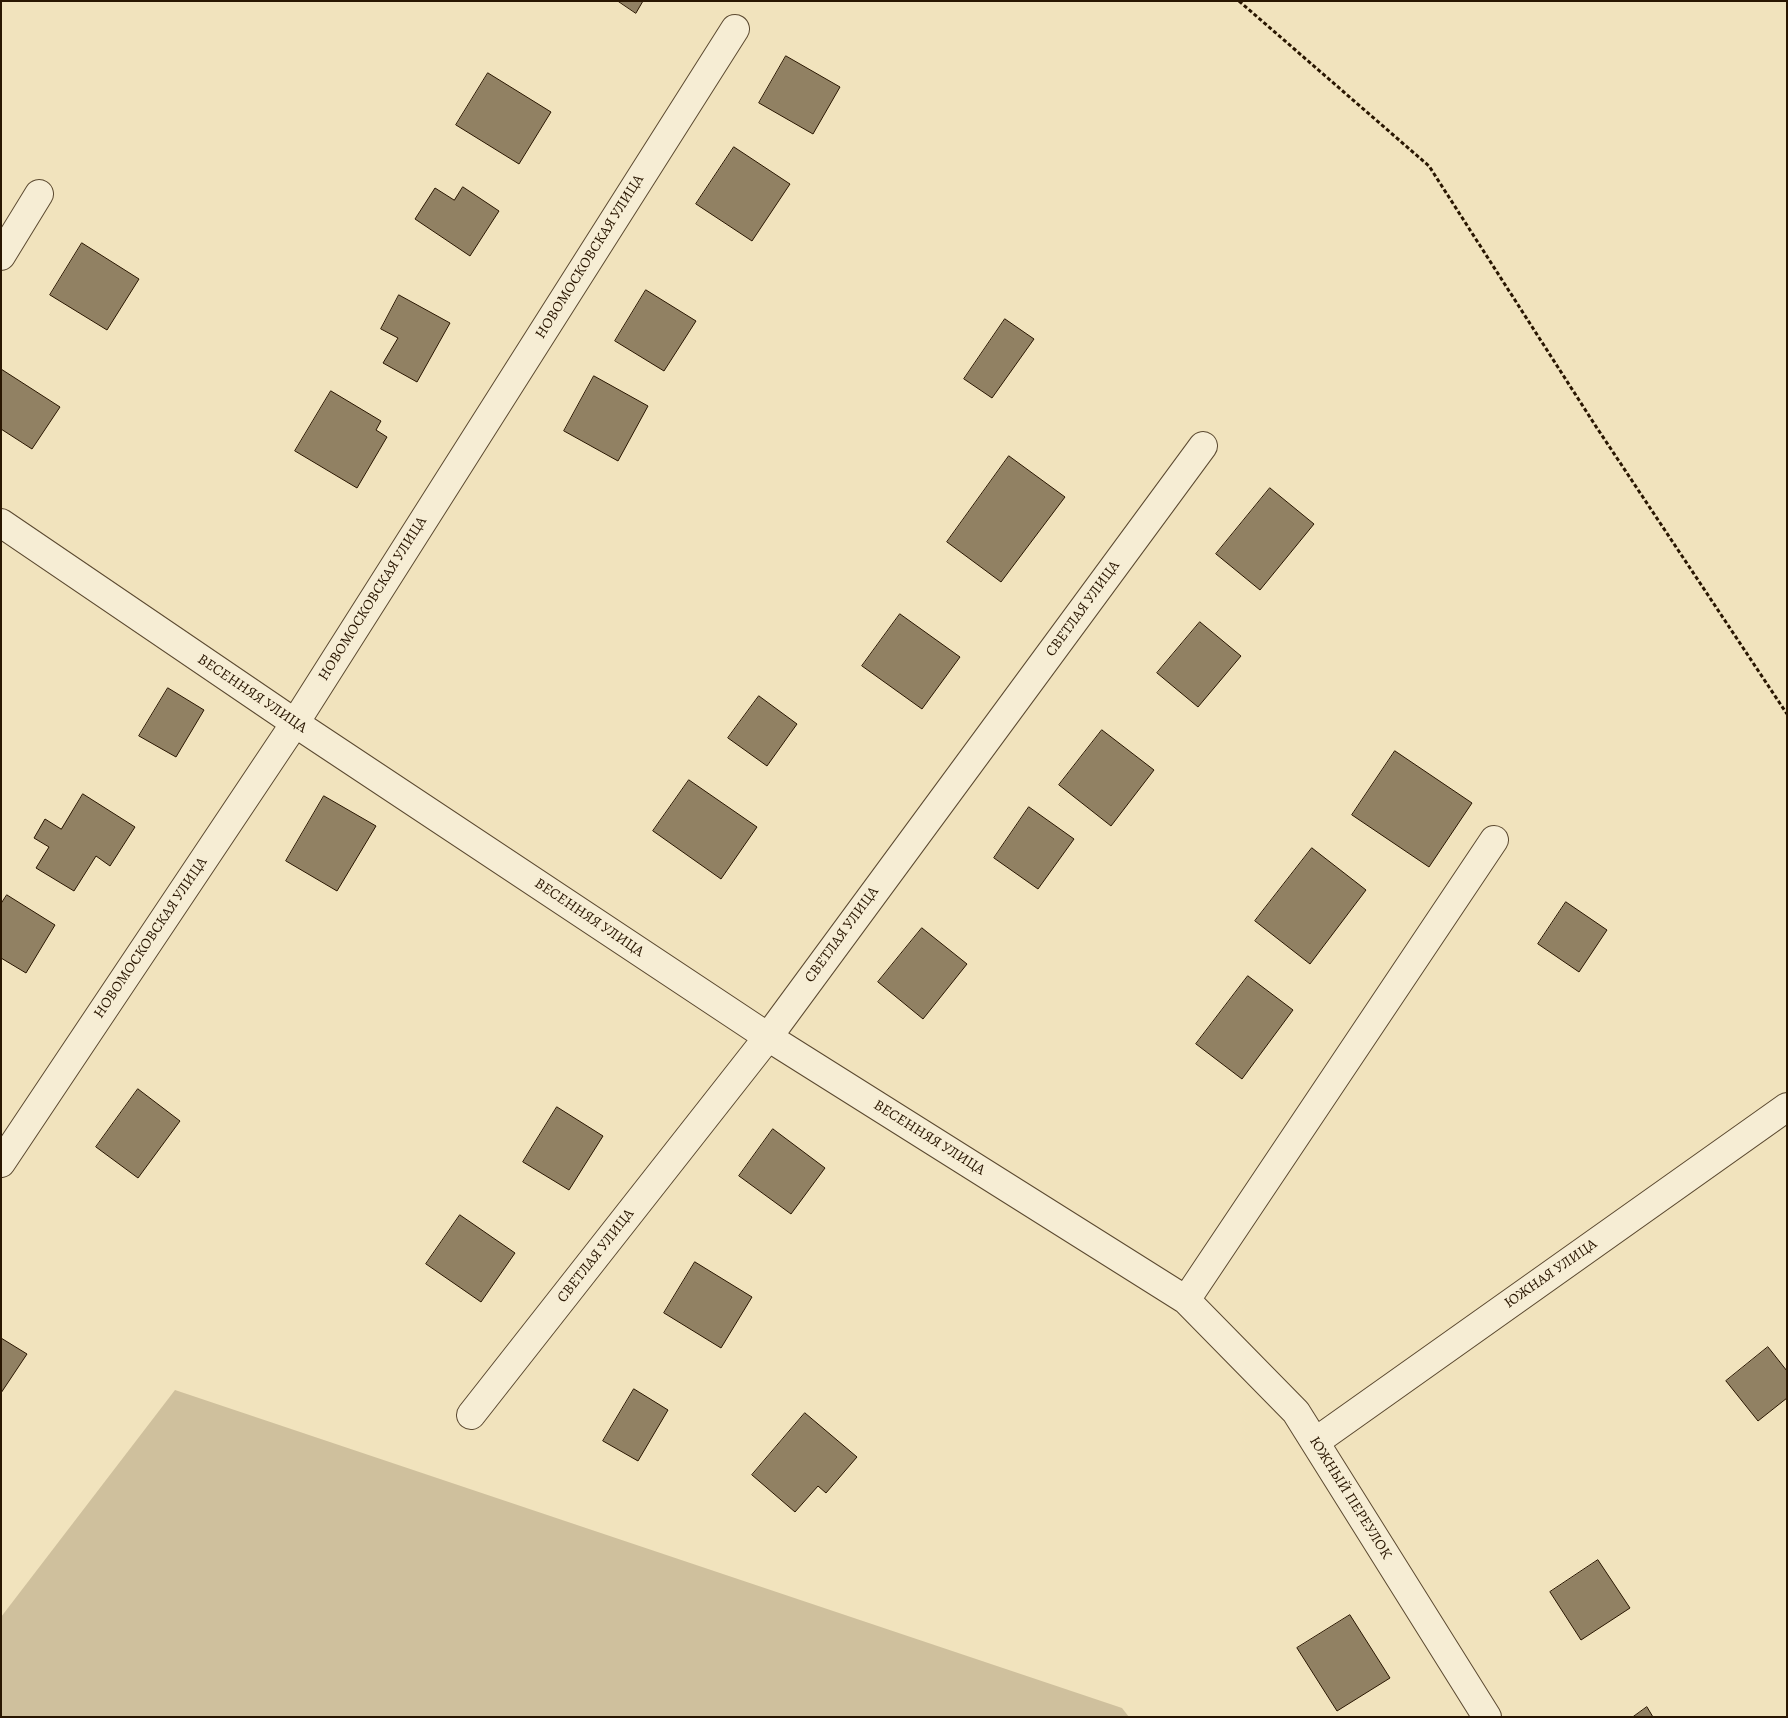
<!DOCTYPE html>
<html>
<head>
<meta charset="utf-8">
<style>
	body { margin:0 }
	#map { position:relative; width:1788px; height:1718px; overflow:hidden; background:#f1e3bd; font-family:Alegreya,serif }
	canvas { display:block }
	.frame { position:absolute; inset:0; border:2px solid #291601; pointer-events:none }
</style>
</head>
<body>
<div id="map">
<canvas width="1788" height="1718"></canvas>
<div class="frame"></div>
</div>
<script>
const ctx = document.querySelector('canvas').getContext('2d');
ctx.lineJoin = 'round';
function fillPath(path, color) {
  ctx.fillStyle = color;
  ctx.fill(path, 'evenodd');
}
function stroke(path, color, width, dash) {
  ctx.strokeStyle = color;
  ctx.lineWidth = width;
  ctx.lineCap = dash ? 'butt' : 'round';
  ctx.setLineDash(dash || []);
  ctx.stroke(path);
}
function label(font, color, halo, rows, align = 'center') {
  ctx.font = font + ' Alegreya,serif';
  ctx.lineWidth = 4;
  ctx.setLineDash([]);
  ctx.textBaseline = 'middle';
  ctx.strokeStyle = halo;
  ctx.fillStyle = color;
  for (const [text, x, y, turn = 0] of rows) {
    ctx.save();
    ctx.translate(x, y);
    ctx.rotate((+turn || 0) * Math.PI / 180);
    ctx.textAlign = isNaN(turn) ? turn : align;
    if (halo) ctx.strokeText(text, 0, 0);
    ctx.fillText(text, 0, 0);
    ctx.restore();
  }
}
fillPath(new Path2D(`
	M175,1390L1122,1708L1129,1717H1V1617Z`), '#cfc09d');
const building = new Path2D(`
	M618,1H643L636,13Z
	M786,56L840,87L813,134L759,103Z
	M488,73L551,112L519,164L456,125Z
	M734,147L790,184L752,241L696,204Z
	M463,187L499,211L470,256L415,219L435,188L454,200Z
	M82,243L139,279L107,330L50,295Z
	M646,290L696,321L664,371L615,341Z
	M399,295L450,323L417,382L383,363L398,338L381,329Z
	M1005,319L1034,339L992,398L964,379Z
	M1,369L60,407L32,449L1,429Z
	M594,376L648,406L618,461L564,431Z
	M331,391L381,421L376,430L387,437L357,488L295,451Z
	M1009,456L1065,497L1001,582L947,542Z
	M1270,488L1314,524L1260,590L1216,554Z
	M900,614L960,657L922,709L862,666Z
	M1200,622L1241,656L1198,707L1157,673Z
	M168,688L204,710L176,757L139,736Z
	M759,696L797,724L767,766L728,738Z
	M1102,730L1154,770L1111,826L1059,785Z
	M1395,751L1472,803L1429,867L1352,815Z
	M689,780L757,827L721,879L653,831Z
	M83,794L135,827L110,866L96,856L74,891L36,868L49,847L34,838L45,819L61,829Z
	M324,796L376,826L337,891L286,861Z
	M1029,807L1074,839L1038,889L994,858Z
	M1312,848L1366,890L1310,964L1255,921Z
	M7,895L55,925L26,973L1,958V904Z
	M1566,902L1607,930L1579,972L1538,944Z
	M922,928L967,964L923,1019L878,982Z
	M1248,976L1293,1010L1242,1079L1196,1044Z
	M138,1089L180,1121L138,1178L96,1147Z
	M557,1107L603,1136L569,1190L523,1162Z
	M773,1129L825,1168L791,1214L739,1176Z
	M460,1215L515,1253L481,1302L426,1264Z
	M695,1262L752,1297L721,1348L664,1313Z
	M1,1338L27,1354L1,1393Z
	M1768,1347L1787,1371V1398L1758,1421L1726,1381Z
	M634,1389L668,1410L638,1461L603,1441Z
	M805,1413L857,1457L826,1493L818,1486L795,1512L752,1475Z
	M1598,1560L1630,1608L1581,1640L1550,1592Z
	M1350,1615L1390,1678L1337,1711L1297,1648Z
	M1647,1707L1653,1717H1633Z`);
fillPath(building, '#918163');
stroke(building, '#291601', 1);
const minor = new Path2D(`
	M1,256L39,194
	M1,523L295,723L768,1037L1186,1300L1296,1412L1487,1717
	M1,1163L295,723L735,29
	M1186,1300L1494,840
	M471,1415L768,1037L1203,446
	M1315,1442L1787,1107`);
stroke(minor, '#5b4930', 30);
stroke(new Path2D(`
	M1239,1L1429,166L1595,425L1787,714`), '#291601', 3, [4, 2.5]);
stroke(minor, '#f6edd4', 28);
label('15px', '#291601', '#f6edd4', [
	["НОВОМОСКОВСКАЯ УЛИЦА",590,257,-58],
	["НОВОМОСКОВСКАЯ УЛИЦА",373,599,-58],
	["СВЕТЛАЯ УЛИЦА",1083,609,-54],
	["ВЕСЕННЯЯ УЛИЦА",252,694,34],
	["ВЕСЕННЯЯ УЛИЦА",589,918,34],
	["СВЕТЛАЯ УЛИЦА",842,935,-54],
	["НОВОМОСКОВСКАЯ УЛИЦА",151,938,-56],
	["ВЕСЕННЯЯ УЛИЦА",929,1138,32],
	["СВЕТЛАЯ УЛИЦА",596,1256,-52],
	["ЮЖНАЯ УЛИЦА",1551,1274,-35],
	["ЮЖНЫЙ ПЕРЕУЛОК",1350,1498,58]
]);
</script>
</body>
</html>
